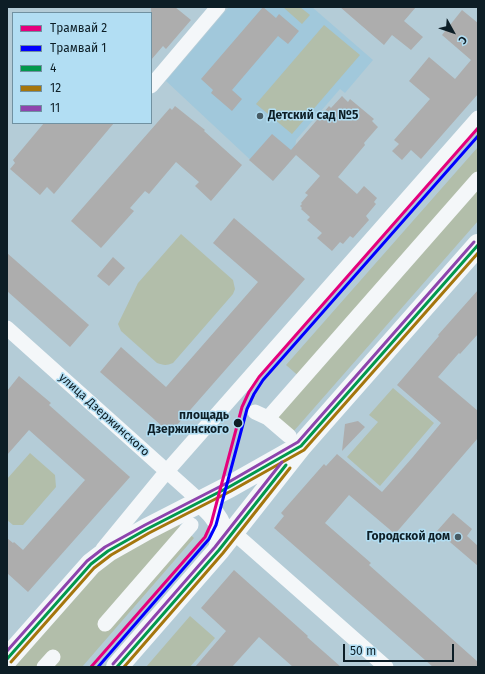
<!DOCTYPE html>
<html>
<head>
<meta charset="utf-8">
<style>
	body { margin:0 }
	#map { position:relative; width:485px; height:674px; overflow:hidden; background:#b4ccd7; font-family:"Fira Sans",sans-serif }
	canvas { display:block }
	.frame { position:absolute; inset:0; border:8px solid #0d1e26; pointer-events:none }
	.legend { position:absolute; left:12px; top:12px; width:140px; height:112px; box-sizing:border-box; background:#b2def3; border:1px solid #7091a1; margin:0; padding:5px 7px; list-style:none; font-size:12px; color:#0d1e26 }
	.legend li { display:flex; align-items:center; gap:8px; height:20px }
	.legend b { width:20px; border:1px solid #7091a1 }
	.north { position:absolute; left:433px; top:12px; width:40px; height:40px; -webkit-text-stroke:3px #b2def3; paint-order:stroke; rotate:130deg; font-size:11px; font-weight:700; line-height:16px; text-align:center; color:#0d1e26 }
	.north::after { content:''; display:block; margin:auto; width:14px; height:18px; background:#0d1e26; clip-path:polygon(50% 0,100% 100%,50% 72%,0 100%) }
	.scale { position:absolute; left:343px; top:644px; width:111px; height:18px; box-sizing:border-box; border:2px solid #0d1e26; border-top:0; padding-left:5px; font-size:12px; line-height:14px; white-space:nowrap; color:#0d1e26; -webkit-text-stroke:3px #b2def3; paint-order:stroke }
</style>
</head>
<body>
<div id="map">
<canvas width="485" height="674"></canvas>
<div class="frame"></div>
<ul class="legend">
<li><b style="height:5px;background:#e5007d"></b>Трамвай 2</li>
<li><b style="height:5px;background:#00f"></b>Трамвай 1</li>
<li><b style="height:5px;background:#01984d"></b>4</li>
<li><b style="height:5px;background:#a5760d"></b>12</li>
<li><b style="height:5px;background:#8e44ad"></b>11</li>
</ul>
<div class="north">С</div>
<div class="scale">50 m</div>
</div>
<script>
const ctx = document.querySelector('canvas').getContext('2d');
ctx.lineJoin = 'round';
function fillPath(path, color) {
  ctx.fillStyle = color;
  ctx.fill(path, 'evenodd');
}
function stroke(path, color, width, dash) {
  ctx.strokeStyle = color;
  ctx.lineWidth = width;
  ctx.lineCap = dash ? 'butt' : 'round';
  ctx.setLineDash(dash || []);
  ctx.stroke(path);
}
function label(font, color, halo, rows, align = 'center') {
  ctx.font = font + ' "Fira Sans",sans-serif';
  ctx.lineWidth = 3;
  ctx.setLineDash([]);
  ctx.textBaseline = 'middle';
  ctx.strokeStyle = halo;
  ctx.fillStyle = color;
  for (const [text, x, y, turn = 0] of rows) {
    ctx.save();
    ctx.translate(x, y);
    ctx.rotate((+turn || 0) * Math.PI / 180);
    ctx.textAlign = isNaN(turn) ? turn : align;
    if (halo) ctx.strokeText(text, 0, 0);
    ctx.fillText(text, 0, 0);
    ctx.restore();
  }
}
fillPath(new Path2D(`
	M229,7H312L373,60L345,93L340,89L296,140L294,157L273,181L166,81Z`), '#a1c8db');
fillPath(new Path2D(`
	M283,7H300L310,15L302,24Z
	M324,25L360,55L292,134L256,104Z
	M478,147V221L293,432L272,414L302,379L286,365Z
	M181,234L233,280L235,289L233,294L173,363C166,366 163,365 157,363L121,331L118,324L138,283Z
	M393,388L434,423L380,486L347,457L378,422L369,415Z
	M30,453L55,475L56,487L23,525H13L7,520V479Z
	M178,524L194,538L82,667H13L97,570L110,559Z
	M190,616L215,638L190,667H146Z`), '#b2beaa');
fillPath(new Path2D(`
	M151,7H175L191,20L166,49L163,46L151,60Z
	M263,7L276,18L279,14L299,31L288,44L278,36L232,90L242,99L232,111L211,93L213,90L201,79Z
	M340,7H416L404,21L423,37L411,50L392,35L384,45Z
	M462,10L478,23V94L421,159L411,150L402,160L392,151L399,144L394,140L430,99L409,81L429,57L455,79L471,60L442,35Z
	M342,96L348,102L350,99L374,119L372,121L378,127L364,143L365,145L338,177L357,194L364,186L377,198L374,202L376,204L366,216L369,220L353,238L350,236L343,244L340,242L332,251L317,238L322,233L307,220L310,217L301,209L302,208L300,206L302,204L301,203L308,195L305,193L320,176L296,155L273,181L249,160L272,134L291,150L329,106L331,108Z
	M175,106L205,130L204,131L242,165L211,201L195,186L199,182L176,162L149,194L145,191L130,208L134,211L101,248L71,221L170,108L172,110Z
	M44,123H114L54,194L47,187L40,195L10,169L15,163L13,160Z
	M234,218L305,279L170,433L100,372L121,347L166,387L258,282L213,243Z
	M7,253L89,325L70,347L7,291Z
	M113,257L125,268L109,286L97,276Z
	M478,290V334L460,354L459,353L438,377L478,411V438L395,534L349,495L325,523L371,563L369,565L478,662V667H433L274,528L284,516L281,513L324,464L326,466L337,454L382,492L412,458L441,423L397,385L439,336L438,335Z
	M19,376L51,403L49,405L130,477L28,592L7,573V538L13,543L14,542L23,550L85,480L29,430L7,455V391Z
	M358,421L365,427L342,451L345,424Z
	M453,513L472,529L467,536L478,546V566L437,531Z
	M234,570L308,636L307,637L341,667H293L259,637L232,667H195L226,631L201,608Z`), '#adadad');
stroke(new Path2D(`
	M151,86L218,7
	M7,328L201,502
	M255,412L268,418L289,436
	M268,418L478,179
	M233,532L386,667
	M103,549L167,471L478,118
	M105,624L191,525
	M44,667L53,657`), '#f4f7f9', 15);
stroke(new Path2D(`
	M201,502C210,510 221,520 222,534C222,539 220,545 219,550
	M7,659L91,564L108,551L147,529L229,487L291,452
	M117,667L219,550L301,446L478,245`), '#f4f7f9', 22);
stroke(new Path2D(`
	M7,659L91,564L108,551L147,529L229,487L301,446L478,245
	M117,667L219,550L286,465`), '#01984d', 3);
stroke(new Path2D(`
	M11,662L94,568L111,555L149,533L231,491L304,450L478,253
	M124,667L223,553L290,468`), '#a5760d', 3);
stroke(new Path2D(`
	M7,651L87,561L105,547L145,525L227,483L298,442L474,242
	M113,664L215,547L282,462`), '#8e44ad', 3);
stroke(new Path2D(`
	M91,667L205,537L211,524L242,407L249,392L259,377L478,128`), '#e5007d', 3);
stroke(new Path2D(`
	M98,667L209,539L216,525L247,409L254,394L263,380L478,136`), '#00f', 3);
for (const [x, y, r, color] of [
	[260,116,4,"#475b64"],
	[238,423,5,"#0d1e26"],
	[458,537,4,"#475b64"]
]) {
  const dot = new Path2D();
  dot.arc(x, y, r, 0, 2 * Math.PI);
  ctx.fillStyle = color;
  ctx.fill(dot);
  stroke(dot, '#b2def3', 1.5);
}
label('bold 12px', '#0d1e26', '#b2def3', [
	["Детский сад №5",268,116],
	["Городской дом",450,537,"right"]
], 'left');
label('12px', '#0d1e26', '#b2def3', [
	["улица Дзержинского",104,415,42]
]);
label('bold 12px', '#0d1e26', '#b2def3', [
	["площадь",229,416],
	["Дзержинского",229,430]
], 'right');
</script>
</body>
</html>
